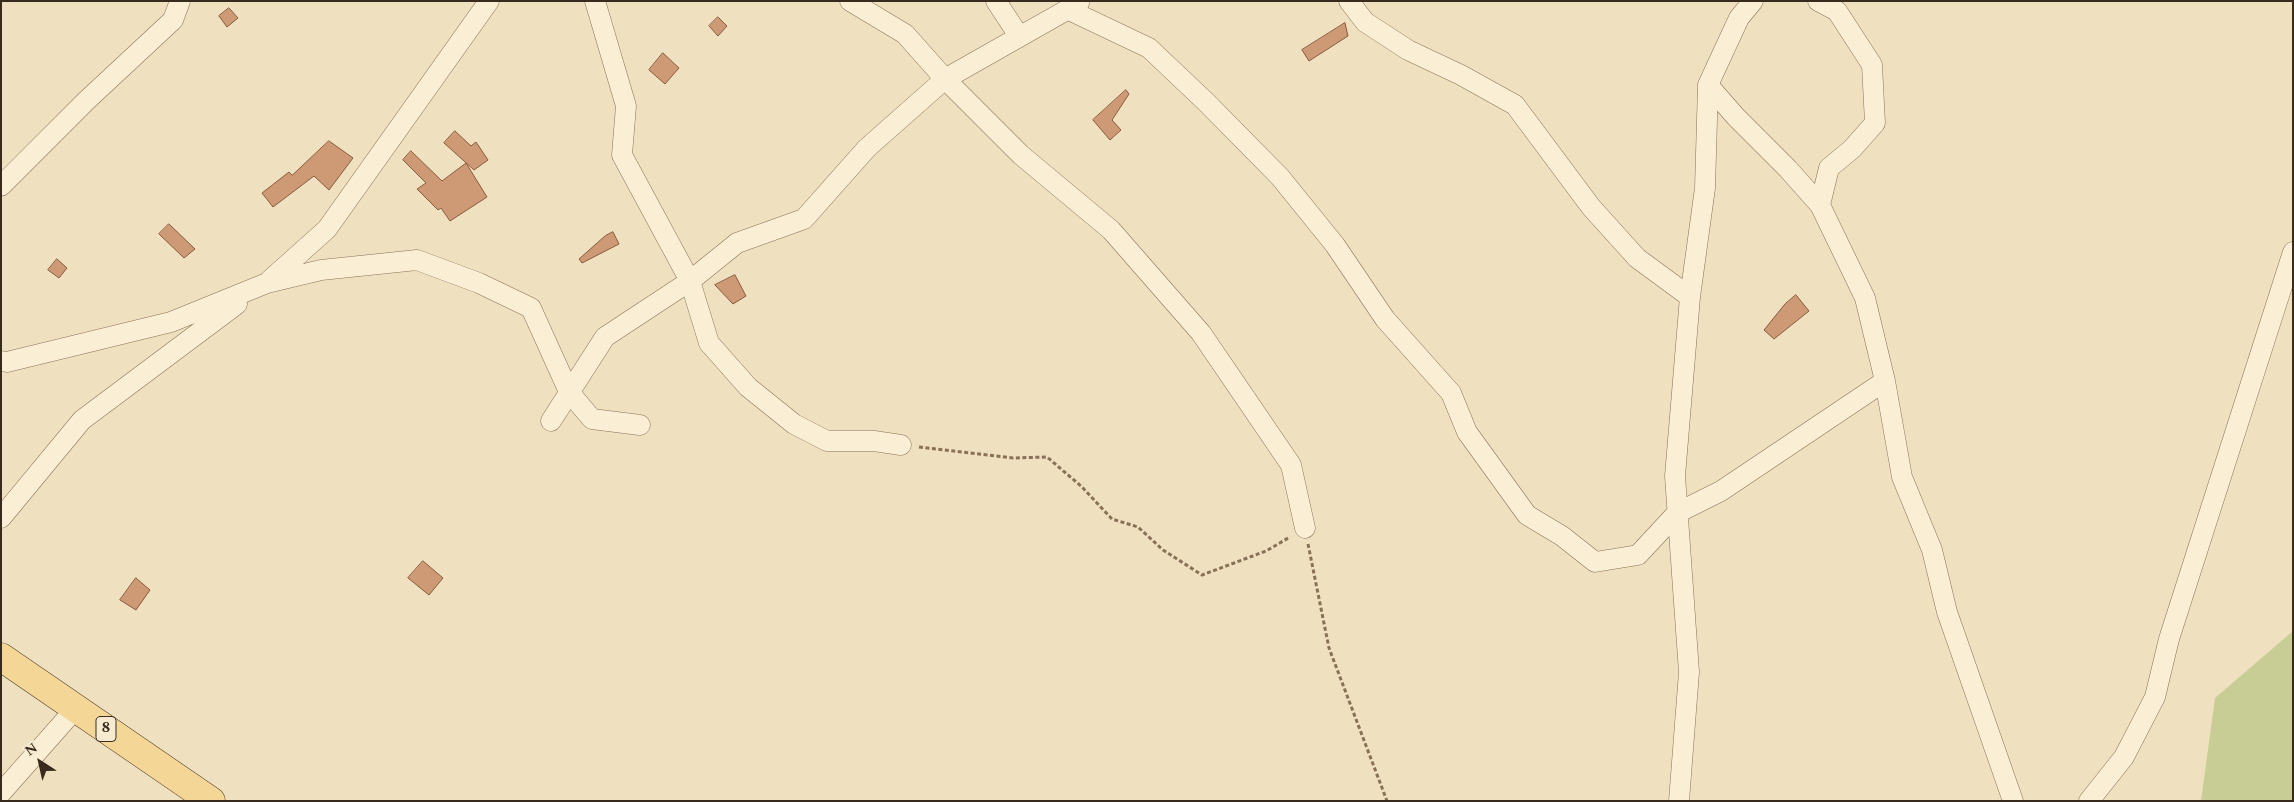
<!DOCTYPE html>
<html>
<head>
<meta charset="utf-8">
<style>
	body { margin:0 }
	#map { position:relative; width:2294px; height:802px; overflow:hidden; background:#efe1c0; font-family:Spectral,serif }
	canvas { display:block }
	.frame { position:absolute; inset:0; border:2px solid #382a1d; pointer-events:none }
	.north { position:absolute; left:15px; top:737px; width:50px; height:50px; -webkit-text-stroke:4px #f6ebd0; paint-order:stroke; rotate:325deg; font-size:14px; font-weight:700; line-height:20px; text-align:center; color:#382a1d }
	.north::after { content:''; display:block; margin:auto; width:18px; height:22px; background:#382a1d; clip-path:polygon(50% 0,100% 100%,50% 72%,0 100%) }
</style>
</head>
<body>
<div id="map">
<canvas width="2294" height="802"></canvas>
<div class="frame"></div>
<div class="north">N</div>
</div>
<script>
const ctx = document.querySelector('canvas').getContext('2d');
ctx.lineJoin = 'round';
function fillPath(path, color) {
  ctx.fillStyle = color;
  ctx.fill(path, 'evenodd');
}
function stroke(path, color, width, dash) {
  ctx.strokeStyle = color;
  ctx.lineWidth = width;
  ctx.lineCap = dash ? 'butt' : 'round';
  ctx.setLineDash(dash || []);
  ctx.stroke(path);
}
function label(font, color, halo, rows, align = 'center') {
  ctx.font = font + ' Spectral,serif';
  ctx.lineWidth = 4.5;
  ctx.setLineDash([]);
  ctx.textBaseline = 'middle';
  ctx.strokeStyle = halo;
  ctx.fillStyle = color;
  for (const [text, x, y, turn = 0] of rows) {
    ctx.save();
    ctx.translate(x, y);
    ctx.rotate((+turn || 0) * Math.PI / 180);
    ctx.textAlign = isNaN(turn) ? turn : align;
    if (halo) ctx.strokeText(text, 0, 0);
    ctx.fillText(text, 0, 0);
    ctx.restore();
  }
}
fillPath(new Path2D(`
	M2293,631V801H2201L2215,698Z`), '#c7cd94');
const building = new Path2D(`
	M229,8L238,18L227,27L219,16Z
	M718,17L727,26L718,36L709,26Z
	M1345,23L1348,36L1309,61L1302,50Z
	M663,53L679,68L665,84L649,70Z
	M1126,90L1129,94L1112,120L1121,130L1110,140L1093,120Z
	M455,131L471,146L476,142L488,160L474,170L444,143Z
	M329,141L353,158L329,190L314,176L273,207L262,193L289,172L292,175Z
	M411,151L442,181L466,163L487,197L450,221L441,208L438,210L417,189L426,183L403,160Z
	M169,224L195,249L184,258L159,234Z
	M613,232L619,244L582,263L579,259L605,236Z
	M57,259L67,268L59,278L48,270Z
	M735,275L746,296L733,304L715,285Z
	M1796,295L1809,311L1774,339L1764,330L1785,304Z
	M423,561L443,578L429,595L408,578Z
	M136,578L150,590L136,610L120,600Z`);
fillPath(building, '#ce9a75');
stroke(building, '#885a3d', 1);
const street = new Path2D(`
	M595,1L626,106L622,155L690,281L709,343L748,387L794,424L827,441H874L901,445
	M850,1L905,34L945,79L1021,155L1111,230L1201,333L1291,465L1305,528
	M996,1L1019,36
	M1349,1L1365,22L1408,50L1461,75L1515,105L1591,207L1637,258L1690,297
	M1818,1L1837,11L1872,65L1875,123L1852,149L1829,168L1820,205
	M1067,9L1149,48L1206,102L1280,177L1335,245L1385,319L1451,393L1467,432L1527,515L1562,536L1595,562L1638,555L1677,513L1721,491L1885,381
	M1708,85L1736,117L1788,169L1820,205L1865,298L1885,381L1902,477L1932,550L1947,612L2013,801
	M1,186L87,100L173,20L180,1
	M270,280L327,229L489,1
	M1,361L7,362L171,322L267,283L321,270L417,260L479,283L531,308L569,392L592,419L640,425
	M551,421L605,337L690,281L737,243L804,219L867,148L945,79L1079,3
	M1,518L82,420L237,304
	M1,793L76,708
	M1679,801L1689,672L1675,476L1690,297L1705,188L1708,85L1739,18L1753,1
	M2089,801L2124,757L2155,697L2169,639L2293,252`);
const primary = new Path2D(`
	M1,657L211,801`);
stroke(street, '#897158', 21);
stroke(primary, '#56402c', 29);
stroke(new Path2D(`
	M919,447L1013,458L1047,457L1081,486L1112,519L1138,527L1163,550L1202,575L1266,551L1290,537
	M1308,544L1329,648L1387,801`), '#897158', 3, [4, 2.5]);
stroke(street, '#faeed4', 20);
stroke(primary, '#f4d697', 28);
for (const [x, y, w] of [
	[106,729,20]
]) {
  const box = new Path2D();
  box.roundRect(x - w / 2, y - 12.5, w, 25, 4);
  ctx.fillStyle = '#f6ebd0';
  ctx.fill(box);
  stroke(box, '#382a1d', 1);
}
label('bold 15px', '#382a1d', null, [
	["8",106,729]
]);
</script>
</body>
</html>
